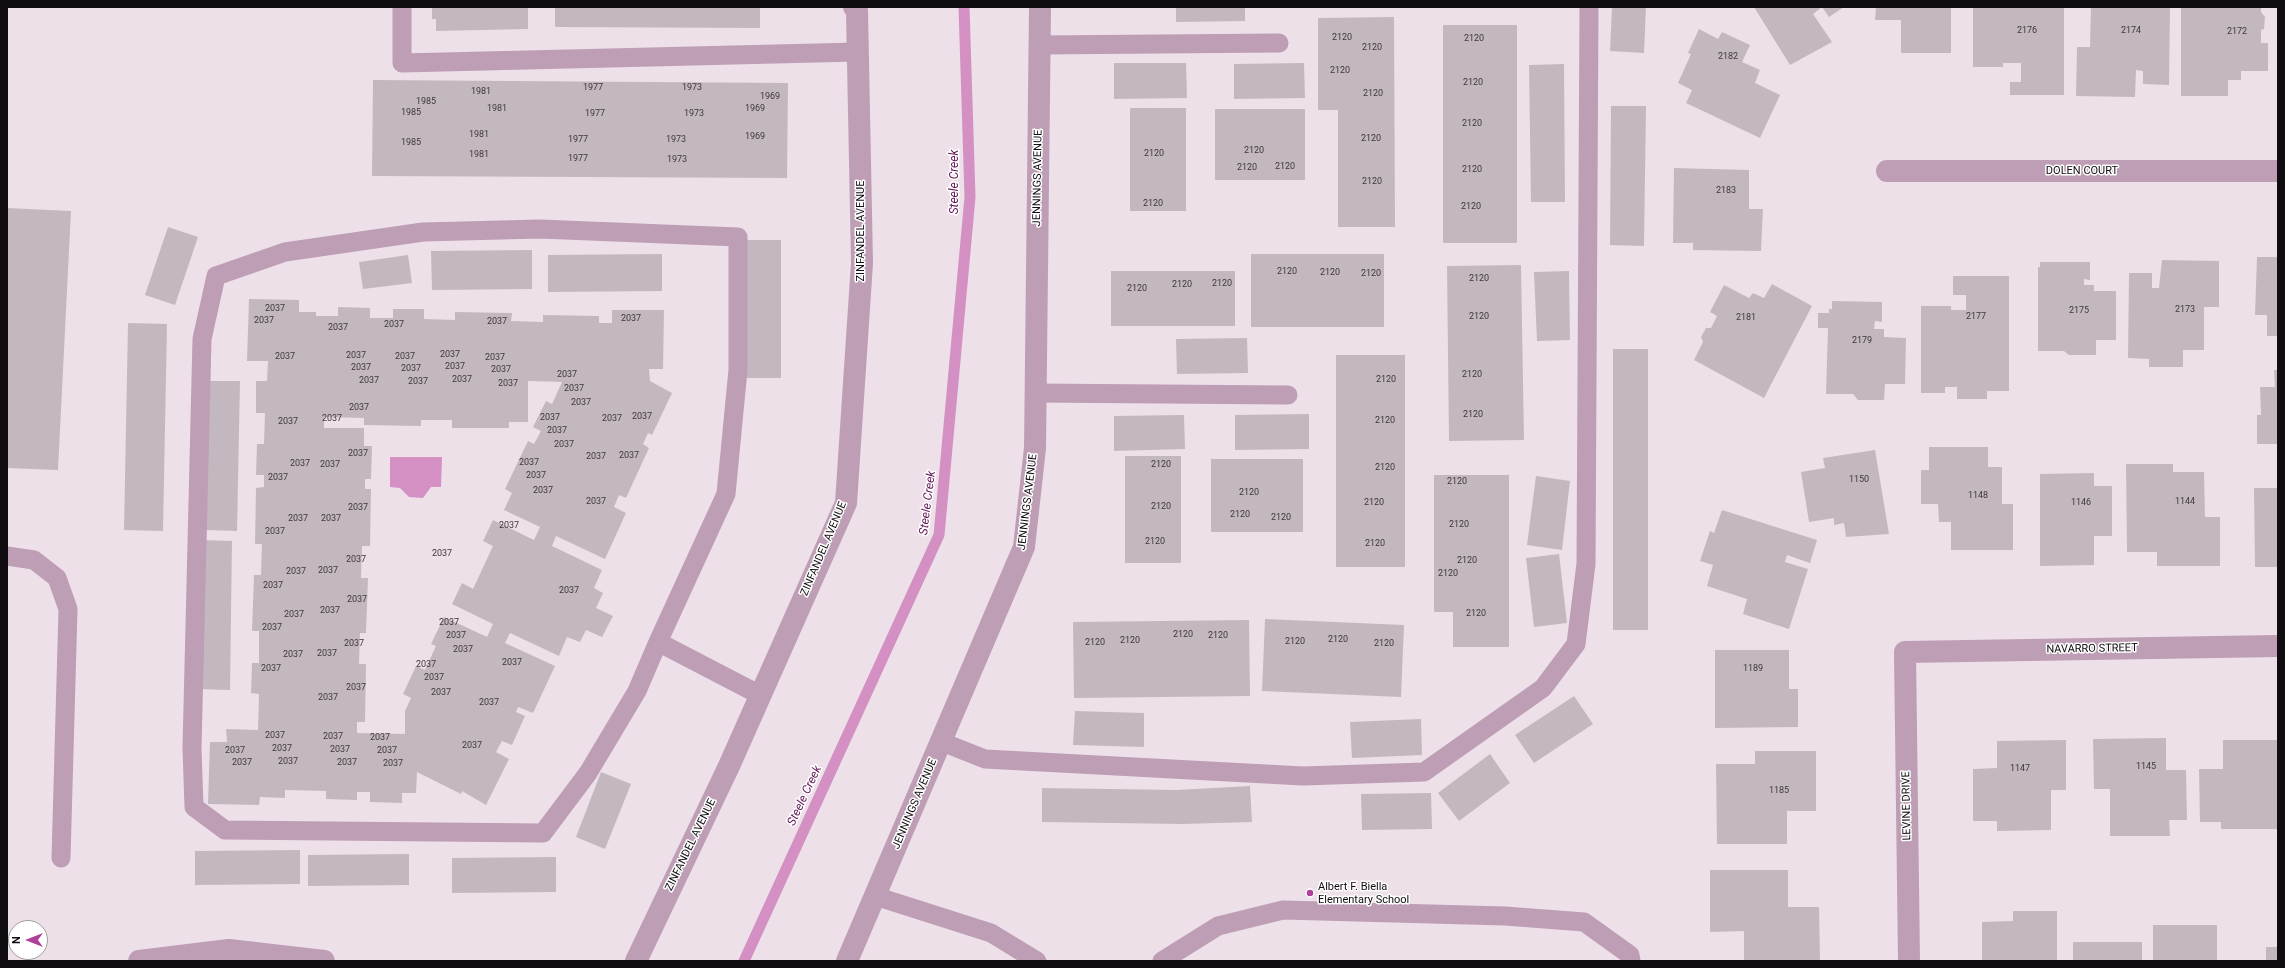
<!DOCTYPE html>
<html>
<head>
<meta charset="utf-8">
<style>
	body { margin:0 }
	#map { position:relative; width:2285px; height:968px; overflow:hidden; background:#ede0e9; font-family:Roboto,sans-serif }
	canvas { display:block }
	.frame { position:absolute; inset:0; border:8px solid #100c0f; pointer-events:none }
	.north { position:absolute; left:8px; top:920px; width:40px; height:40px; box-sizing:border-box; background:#fff; border:1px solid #9f9e9f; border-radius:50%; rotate:270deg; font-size:11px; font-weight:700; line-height:16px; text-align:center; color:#100c0f }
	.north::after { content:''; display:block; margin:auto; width:14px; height:18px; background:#b03f9a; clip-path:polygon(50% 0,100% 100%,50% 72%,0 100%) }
</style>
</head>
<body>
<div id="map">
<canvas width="2285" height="968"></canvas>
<div class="frame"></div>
<div class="north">N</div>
</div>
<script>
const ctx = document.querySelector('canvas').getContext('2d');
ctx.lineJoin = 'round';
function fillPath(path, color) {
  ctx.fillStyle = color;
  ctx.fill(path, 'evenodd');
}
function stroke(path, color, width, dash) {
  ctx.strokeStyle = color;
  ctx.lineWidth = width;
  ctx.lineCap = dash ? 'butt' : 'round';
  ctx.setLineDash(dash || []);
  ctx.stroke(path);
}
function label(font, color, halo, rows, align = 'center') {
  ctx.font = font + ' Roboto,sans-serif';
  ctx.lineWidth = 3;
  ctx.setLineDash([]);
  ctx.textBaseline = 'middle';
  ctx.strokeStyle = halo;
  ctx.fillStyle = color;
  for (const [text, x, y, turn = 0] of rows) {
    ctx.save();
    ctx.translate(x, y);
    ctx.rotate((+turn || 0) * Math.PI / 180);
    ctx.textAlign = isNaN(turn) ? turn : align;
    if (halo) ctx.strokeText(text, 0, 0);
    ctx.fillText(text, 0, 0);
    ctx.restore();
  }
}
fillPath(new Path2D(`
	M390,457H442L441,487H431L423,498L409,497L400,488L390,487Z`), '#d490c3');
stroke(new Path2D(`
	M744,961L939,535L970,197L964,7`), '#d490c3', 11);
fillPath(new Path2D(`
	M432,7H528V29L436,31V19H432Z
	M555,7H760V28L555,27Z
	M1176,7H1245V21L1176,22Z
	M1612,7H1646L1644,53L1610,51Z
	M1754,7H1844L1829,17L1822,7L1813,14L1832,42L1790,65Z
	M1876,7H1951V53H1901V20H1875Z
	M1973,7H2064V95H2010V82H2021V63H2003V67H1973Z
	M2091,7H2170L2169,85L2143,84V71L2136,70L2135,97L2076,96L2077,47H2090Z
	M2181,7H2261V12L2265,17L2264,29L2261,30V43H2268V71H2241V80H2228V96H2181Z
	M1394,17L1395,227H1338V110H1318V18Z
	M1443,25H1517V243H1443Z
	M1699,29L1718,39L1722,32L1750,45L1742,62L1760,70L1755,83L1780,95L1760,138L1686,103L1692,90L1678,83L1691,54L1688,53Z
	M1114,63H1186L1187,98L1114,99Z
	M1304,63L1305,98L1234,99V64Z
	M1564,64L1565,202H1531L1529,65Z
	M373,80L788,83L787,178L372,176Z
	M1611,106H1646L1644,246L1610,245Z
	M1130,108H1186V211H1130Z
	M1215,109H1305V180H1215Z
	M1674,168L1749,170V209H1763L1761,251L1693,250V243H1673Z
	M7,208L71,211L58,470L7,468Z
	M168,227L198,237L175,305L145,295Z
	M744,240H781V378H745Z
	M532,250V289L432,290L431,251Z
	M662,254V291L548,292V255Z
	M1251,254H1384V327H1251Z
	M408,255L412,283L363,289L359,262Z
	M2257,257H2278V336H2267V315H2255Z
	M2162,260L2219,261V307H2204V350H2183V367H2149V359L2128,358L2129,273H2152V288H2159Z
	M2040,262H2090V280L2084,279V285H2094V291H2116V340H2096V355H2069L2064,351H2038V267H2040Z
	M1521,265L1524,440L1449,441L1447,266Z
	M1111,271H1235V326H1111Z
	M1569,271L1570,340L1537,341L1534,272Z
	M1953,276H2009V391H1987V399H1957V387H1945V393H1921V306H1951V310H1966V295H1953Z
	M1772,284L1812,306L1764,398L1694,360L1703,342L1701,337L1706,328H1711L1717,316L1710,312L1724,285L1749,298L1753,293L1764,298Z
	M249,299L299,300V312H316V316H338V307L370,308V318H393V309H424V319L455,320V312L512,313L511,321L543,322V315L599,316V323H612V310H664L663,369H649L650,381L672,393L652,435L648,433L643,444L649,448L626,498L619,495L614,507L626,513L605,559L556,536L552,546L602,570L594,588L603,593L596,608L613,616L602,637L586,630L580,642L567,637L559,656L510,633L505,643L555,666L533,713L518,707L516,712L525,716L512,745L502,741L496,752L509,759L486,805L462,791L461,794L417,772L416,793H402V803L370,802V792H357V800L326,799V791L285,790V798L260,797L259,805L208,804L210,742H227L226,729L258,730L259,694L251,693L252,663H259V631H252L254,575H261L262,544H255L256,488L264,487V475H256L257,444H264L265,413H256V381H267L268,361H247ZM528,381L562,382L552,404L546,401L533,427L541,431L534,444L528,441L505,489L512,493L504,510L540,527L534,540L493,520L483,541L493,546L473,589L462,583L452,604L493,624L487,637L444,617L431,644L436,646L425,670L416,666L403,694L411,698L405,711V734L357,733V722H365L366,664H359L360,633H366L368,578H361L362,546H370L371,489H365V479H371L372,446H364V428H324V417L364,418V425L421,426V420H452V428H509V422H528Z
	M1832,301L1882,302V322L1875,321L1874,329H1884V337L1906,338L1905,384H1885L1884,400H1858L1853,394H1826L1828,328H1818V313H1829V309H1832Z
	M128,323L167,324L163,531L124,530Z
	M1247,338L1248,373L1177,374L1176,339Z
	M1613,349H1648V630H1613Z
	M1336,355H1405V567H1336Z
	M2274,370H2278V444H2257V415H2261L2260,387H2275Z
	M207,381H240L237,531L204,530Z
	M1309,414V449L1235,450V415Z
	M1184,415L1185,449L1114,451V416Z
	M1929,447H1988V467H2002V504H2013V550H1951V522H1939L1938,504H1921V470H1929Z
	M1875,450L1889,534L1846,537L1844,523L1834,525V518L1809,522L1801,472L1825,468L1823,458Z
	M1125,456H1181V563H1125Z
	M1211,459H1303V532H1211Z
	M2126,464H2173V472H2204L2205,517H2220V566H2157V552H2127Z
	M2094,473V486H2112V536H2094V565L2040,566V474Z
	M1434,475H1509V647H1453V612H1434Z
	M1536,476L1570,481L1562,550L1527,545Z
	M2254,488H2278V567H2255Z
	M1722,510L1817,540L1810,563L1787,555L1785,562L1808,569L1789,629L1743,614L1747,599L1707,586L1713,565L1700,561L1710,531L1714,533Z
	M199,540L232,541L230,690L197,689Z
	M1559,554L1567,623L1534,627L1526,558Z
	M1265,619L1404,625L1401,697L1262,691Z
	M1249,620L1250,696L1074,698L1073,622Z
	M1715,650H1789V689H1798V727L1715,728Z
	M1574,696L1593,724L1534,763L1515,735Z
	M1075,711L1144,713V747L1073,745Z
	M1421,719L1422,755L1352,758L1350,722Z
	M2166,738V770H2186L2187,820H2169L2170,836H2110V789H2094L2093,739Z
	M2066,740V790H2051V830L1997,831V821H1973V769L1997,768V741Z
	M2223,740H2278L2277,829H2221V822H2200L2199,769H2223Z
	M1755,751H1816V811H1787V844H1717L1716,764H1755Z
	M1490,754L1510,783L1459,821L1438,793Z
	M601,772L631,784L605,849L576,837Z
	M1250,786L1252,822L1182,824L1042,822V788L1177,790Z
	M1431,793L1432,829L1362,830L1361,794Z
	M300,850V884L195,885V851Z
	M409,854V885L308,886V855Z
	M556,857V892L452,893V858Z
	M1710,870H1788V907H1819L1820,961H1744V931L1710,932Z
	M2013,911H2057V961H1982V922L2013,921Z
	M2153,925H2217V961H2153Z
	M2073,942H2142V961H2073Z
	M2266,947H2278V961H2266Z`), '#c4b8c0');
stroke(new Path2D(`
	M402,7V63L858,52
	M1040,45L1279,43
	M1035,393L1288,395
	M7,556L34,560L57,578L68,609L61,858
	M658,642L726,494L738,370V237L540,229L423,232L285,252L216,276L202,339L192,748L194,807L225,830L543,833L588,773L637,691L658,642L760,695
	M942,742L985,759L1303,776L1424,772L1543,688L1576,644L1586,564L1589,7
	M875,896L991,933L1037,961
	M1162,961L1218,926L1283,910L1505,916L1584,922L1630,955L1631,961`), '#bd9eb4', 19);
stroke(new Path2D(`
	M1887,171H2278
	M139,961L229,950L324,961
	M636,961L729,766L846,503L862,263L857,11L854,7
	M847,961L1024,547L1035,448L1040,7
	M1909,961L1905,652L2278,646`), '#bd9eb4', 22);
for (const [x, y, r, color] of [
	[1310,893,4,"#b03f9a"]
]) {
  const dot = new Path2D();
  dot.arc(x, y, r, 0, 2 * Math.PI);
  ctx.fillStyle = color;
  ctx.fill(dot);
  stroke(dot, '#fff', 1.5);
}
label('9px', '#3d373b', null, [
	["2176",2027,31],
	["2174",2131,31],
	["2172",2237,32],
	["2120",1342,38],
	["2120",1474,39],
	["2120",1372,48],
	["2182",1728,57],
	["2120",1340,71],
	["2120",1473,83],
	["1977",593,88],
	["1973",692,88],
	["1981",481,92],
	["2120",1373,94],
	["1969",770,97],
	["1985",426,102],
	["1981",497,109],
	["1969",755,109],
	["1985",411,113],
	["1977",595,114],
	["1973",694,114],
	["2120",1472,124],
	["1981",479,135],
	["1969",755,137],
	["2120",1371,139],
	["1977",578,140],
	["1973",676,140],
	["1985",411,143],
	["2120",1254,151],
	["2120",1154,154],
	["1981",479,155],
	["1977",578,159],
	["1973",677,160],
	["2120",1285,167],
	["2120",1247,168],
	["2120",1472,170],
	["2120",1372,182],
	["2183",1726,191],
	["2120",1153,204],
	["2120",1471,207],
	["2120",1287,272],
	["2120",1330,273],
	["2120",1371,274],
	["2120",1479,279],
	["2120",1222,284],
	["2120",1182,285],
	["2120",1137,289],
	["2037",275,309],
	["2173",2185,310],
	["2175",2079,311],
	["2120",1479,317],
	["2177",1976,317],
	["2181",1746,318],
	["2037",631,319],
	["2037",264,321],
	["2037",497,322],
	["2037",394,325],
	["2037",338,328],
	["2179",1862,341],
	["2037",450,355],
	["2037",356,356],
	["2037",285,357],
	["2037",405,357],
	["2037",495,358],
	["2037",455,367],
	["2037",361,368],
	["2037",411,369],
	["2037",501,370],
	["2037",567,375],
	["2120",1472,375],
	["2037",462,380],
	["2120",1386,380],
	["2037",369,381],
	["2037",418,382],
	["2037",508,384],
	["2037",574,389],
	["2037",581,403],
	["2037",359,408],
	["2120",1473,415],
	["2037",642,417],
	["2037",550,418],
	["2037",332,419],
	["2037",612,419],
	["2120",1385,421],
	["2037",288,422],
	["2037",557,431],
	["2037",564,445],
	["2037",358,454],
	["2037",629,456],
	["2037",596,457],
	["2037",529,463],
	["2037",300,464],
	["2037",330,465],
	["2120",1161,465],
	["2120",1385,468],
	["2037",536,476],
	["2037",278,478],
	["1150",1859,480],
	["2120",1457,482],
	["2037",543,491],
	["2120",1249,493],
	["1148",1978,496],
	["2037",596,502],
	["1144",2185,502],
	["2120",1374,503],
	["1146",2081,503],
	["2120",1161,507],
	["2037",358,508],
	["2120",1240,515],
	["2120",1281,518],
	["2037",298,519],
	["2037",331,519],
	["2120",1459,525],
	["2037",509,526],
	["2037",275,532],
	["2120",1155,542],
	["2120",1375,544],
	["2037",442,554],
	["2037",356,560],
	["2120",1467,561],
	["2037",328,571],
	["2037",296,572],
	["2120",1448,574],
	["2037",273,586],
	["2037",569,591],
	["2037",357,600],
	["2037",330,611],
	["2120",1476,614],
	["2037",294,615],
	["2037",449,623],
	["2037",272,628],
	["2120",1183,635],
	["2037",456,636],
	["2120",1218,636],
	["2120",1338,640],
	["2120",1130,641],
	["2120",1295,642],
	["2120",1095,643],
	["2037",354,644],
	["2120",1384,644],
	["2037",463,650],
	["2037",327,654],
	["2037",293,655],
	["2037",512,663],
	["2037",426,665],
	["2037",271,669],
	["1189",1753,669],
	["2037",434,678],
	["2037",356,688],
	["2037",441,693],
	["2037",328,698],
	["2037",489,703],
	["2037",275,736],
	["2037",333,737],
	["2037",380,738],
	["2037",472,746],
	["2037",282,749],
	["2037",340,750],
	["2037",235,751],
	["2037",387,751],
	["2037",288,762],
	["2037",242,763],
	["2037",347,763],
	["2037",393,764],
	["1145",2146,767],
	["1147",2020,769],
	["1185",1779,791]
]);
label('11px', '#100c0f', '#fff', [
	["DOLEN COURT",2082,171],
	["JENNINGS AVENUE",1038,178,-89],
	["ZINFANDEL AVENUE",861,231,-90],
	["JENNINGS AVENUE",1028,502,-83],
	["ZINFANDEL AVENUE",824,549,-67],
	["NAVARRO STREET",2092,649,-1],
	["JENNINGS AVENUE",915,804,-67],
	["LEVINE DRIVE",1907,806,-91],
	["ZINFANDEL AVENUE",691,845,-64]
]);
label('11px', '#100c0f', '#fff', [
	["Albert F. Biella",1318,887],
	["Elementary School",1318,900]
], 'left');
label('italic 12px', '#631455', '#fff', [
	["Steele Creek",955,182,-90],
	["Steele Creek",928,503,-83],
	["Steele Creek",805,796,-65]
]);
</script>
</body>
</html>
